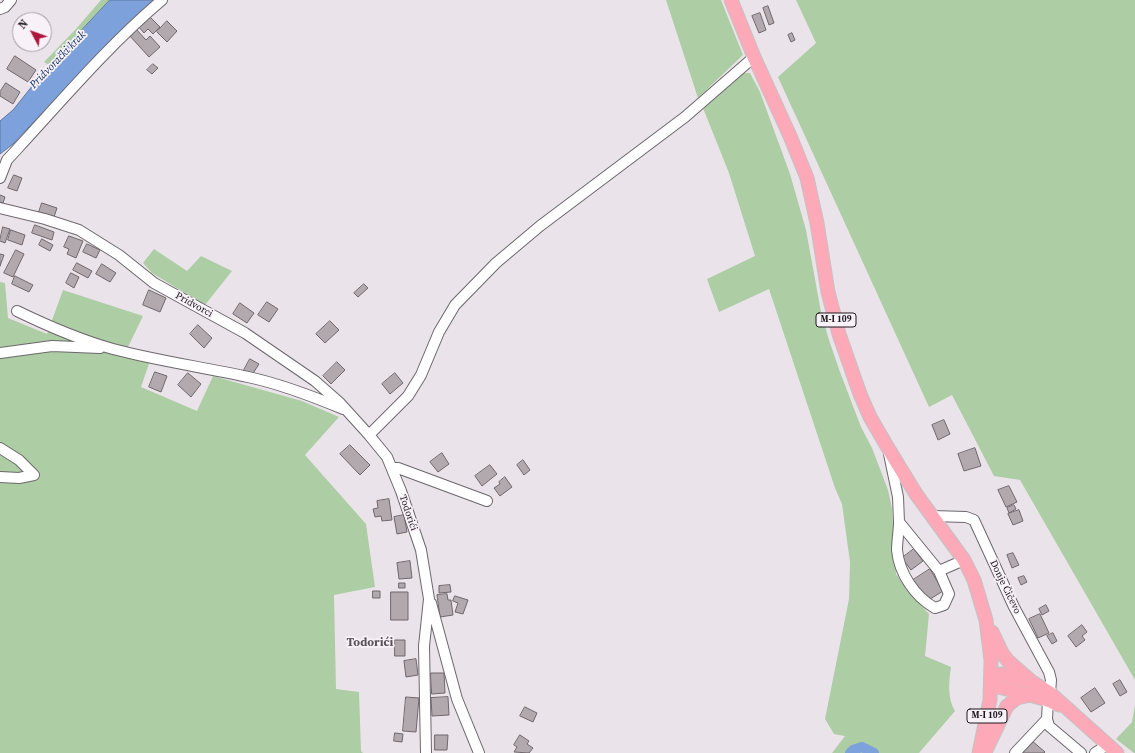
<!DOCTYPE html>
<html>
<head>
<meta charset="utf-8">
<style>
	body { margin:0 }
	#map { position:relative; width:1135px; height:753px; overflow:hidden; background:#eae4ea; font-family:"Source Serif 4",serif }
	canvas { display:block }
	.north { position:absolute; left:12px; top:12px; width:40px; height:40px; box-sizing:border-box; background:#f8f1f8; border:1px solid #a09ba0; border-radius:50%; rotate:311deg; font-size:11px; font-weight:700; line-height:16px; text-align:center; color:#1c191c }
	.north::after { content:''; display:block; margin:auto; width:14px; height:18px; background:#ac163b; clip-path:polygon(50% 0,100% 100%,50% 72%,0 100%) }
</style>
</head>
<body>
<div id="map">
<canvas width="1135" height="753"></canvas>
<div class="north">N</div>
</div>
<script>
const ctx = document.querySelector('canvas').getContext('2d');
ctx.lineJoin = 'round';
function fillPath(path, color) {
  ctx.fillStyle = color;
  ctx.fill(path, 'evenodd');
}
function stroke(path, color, width, dash) {
  ctx.strokeStyle = color;
  ctx.lineWidth = width;
  ctx.lineCap = dash ? 'butt' : 'round';
  ctx.setLineDash(dash || []);
  ctx.stroke(path);
}
function label(font, color, halo, rows, align = 'center') {
  ctx.font = font + ' "Source Serif 4",serif';
  ctx.lineWidth = 3.5;
  ctx.setLineDash([]);
  ctx.textBaseline = 'middle';
  ctx.strokeStyle = halo;
  ctx.fillStyle = color;
  for (const [text, x, y, turn = 0] of rows) {
    ctx.save();
    ctx.translate(x, y);
    ctx.rotate((+turn || 0) * Math.PI / 180);
    ctx.textAlign = isNaN(turn) ? turn : align;
    if (halo) ctx.strokeText(text, 0, 0);
    ctx.fillText(text, 0, 0);
    ctx.restore();
  }
}
fillPath(new Path2D(`
	M101,0H110L49,65L44,62L75,30Z
	M666,0H721L743,55L698,98Z
	M796,0H1135V680L1020,480L994,476L952,395L929,407L778,77L816,43Z
	M744,73H750L760,92L790,174L806,230L821,312L829,340L840,372L861,427L872,448L888,490L892,509L896,574L913,597L929,614L925,656L951,667C949,681 947,698 955,711L919,753H832L845,736L834,734L825,719L849,599L850,562L842,504L835,488L769,289L719,312L707,279L755,256L729,173L703,108Z
	M154,249L187,271L201,256L232,271L205,305L152,273L143,263Z
	M0,282L5,283L8,318L47,334L63,290L143,316L127,349L152,355L141,387L197,411L213,376L302,401L339,417L305,455L366,524L375,587L334,595L336,689L359,692L361,751L363,753H0Z
	M1135,705V753H1134L1116,739L1132,722Z`), '#adcda4');
const water = new Path2D(`
	M110,0H157L103,48L13,144L0,154V121L13,110L49,65Z`);
fillPath(water, '#7ca1db');
stroke(water, '#5f78a2', 1);
stroke(new Path2D(`
	M850,753L853,750L862,747L874,753`), '#7ca1db', 10);
const building = new Path2D(`
	M768,6L774,23L769,25L763,8Z
	M760,13L766,30L759,33L752,16Z
	M149,16L160,27L153,34L148,29L144,33L138,26Z
	M167,21L177,31L167,42L157,32Z
	M136,29L146,40L150,36L160,47L149,57L129,35Z
	M792,33L795,40L791,42L788,35Z
	M15,56L36,70L28,82L7,69Z
	M153,64L158,68L152,74L147,70Z
	M6,83L20,92L13,104L0,96V92Z
	M14,175L22,178L17,191L8,188Z
	M0,195L5,197L3,203L0,202Z
	M42,203L57,208L54,217L39,212Z
	M35,225L54,232L52,240L32,233Z
	M3,227L10,229L5,243L0,241Z
	M11,230L25,235L22,245L8,240Z
	M69,236L83,241L76,258L67,254L69,249L64,247Z
	M42,239L53,245L50,251L39,245Z
	M87,244L100,250L96,258L83,252Z
	M16,250L24,254L13,277L4,273Z
	M0,254L4,255L0,266Z
	M77,263L92,271L88,278L73,270Z
	M102,264L116,273L110,282L96,274Z
	M71,273L79,277L74,288L66,283Z
	M15,276L33,285L29,292L12,284Z
	M364,284L368,288L358,297L354,293Z
	M149,290L166,298L160,312L143,305Z
	M267,302L278,309L269,322L258,315Z
	M240,303L254,313L247,323L233,314Z
	M330,321L339,330L325,343L316,334Z
	M198,325L212,338L204,348L190,334Z
	M250,359L259,364L252,375L244,370Z
	M337,362L345,370L331,384L323,376Z
	M155,372L167,376L161,392L149,387Z
	M188,373L201,384L191,397L178,385Z
	M395,373L403,383L390,394L382,384Z
	M944,420L950,434L938,440L932,425Z
	M350,445L370,465L360,475L340,454Z
	M975,448L981,466L964,471L958,454Z
	M442,453L449,464L438,472L430,462Z
	M523,460L530,470L524,475L517,465Z
	M490,465L497,474L482,486L475,476Z
	M505,477L512,487L500,496L494,488L500,484L499,482Z
	M1009,486L1017,502L1006,507L998,490Z
	M389,499L392,520L382,521L381,516L375,517L373,509L378,508L377,501Z
	M1014,505L1016,509L1009,513L1007,508Z
	M1019,510L1023,521L1013,525L1008,514Z
	M404,515L407,532L397,534L394,517Z
	M914,549L923,561L911,570L902,558Z
	M1013,553L1019,565L1012,568L1007,555Z
	M410,561L412,578L399,579L397,563Z
	M930,569L943,591L927,601L913,580Z
	M1024,576L1027,582L1021,585L1018,578Z
	M399,583H405V588H399Z
	M450,585L451,592L439,593V586Z
	M373,591H380V598H373Z
	M391,592H408V620H391Z
	M447,594L448,600H451L453,615L440,617L437,595Z
	M455,596L468,600L463,614L455,612L458,603L453,601Z
	M1046,605L1049,611L1042,615L1039,609Z
	M1040,614L1049,633L1038,638L1029,619Z
	M1082,625L1087,632L1082,636L1085,640L1076,647L1068,636Z
	M1053,633L1057,641L1052,644L1047,636Z
	M395,640H405V656H395Z
	M416,659L418,675L406,677L404,661Z
	M431,673H444L445,693L432,694Z
	M1120,680L1127,692L1120,696L1113,684Z
	M1095,688L1105,703L1091,712L1081,698Z
	M406,697L419,698L416,732L403,731Z
	M448,697L449,715L432,716L431,698Z
	M525,707L537,713L533,722L520,716Z
	M395,733L403,734L402,742L394,741Z
	M435,735H448L447,750H435Z
	M520,735L529,741L527,744L533,748L529,753L514,752L517,747L514,745Z
	M1031,740L1045,752L1044,753H1020Z`);
fillPath(building, '#b2a9ae');
stroke(building, '#6f676b', 1);
const minor = new Path2D(`
	M0,9L5,7L11,0
	M0,178L7,160L19,147C65,97 110,44 162,0
	M0,208L45,219L79,230L119,255L154,283L245,333L315,381L340,403L369,435L387,457L401,491L421,550L429,599L424,646L426,753
	M17,311C48,326 80,340 113,349C158,361 203,367 248,377C281,384 312,396 343,409
	M0,353L52,346L100,348
	M369,435L408,396L421,375L439,332L455,305L496,263L540,226L685,117L754,57
	M0,448L19,460L34,475L19,478L0,477
	M889,454L898,497L899,522L939,571L964,560
	M392,468H398L487,501
	M932,516L966,517L974,520L1014,607L1049,672L1051,680L1050,693
	M899,522C899,531 897,541 897,550C899,573 915,597 935,608L944,605L949,594L939,571
	M431,603L457,699L479,753
	M1048,700L1047,719L1049,726L1081,753
	M1015,753L1047,719
	M1095,753L1107,745`);
const major = new Path2D(`
	M731,0L754,57L790,136L807,178L817,223L828,292L839,334L860,394L870,417L888,448L916,494L964,560L974,580L986,620L991,660L990,700L979,753
	M992,632L1002,653L1008,661L1032,682L1050,693L1117,753
	M991,679L994,684L999,687L1048,700L1059,705
	M991,679L1001,674L1028,681
	M986,750L1007,706L1017,698L1030,695`);
stroke(minor, '#6d676d', 12);
stroke(major, '#c4c3c4', 15);
stroke(minor, '#fff', 10);
stroke(major, '#fda9b8', 13);
for (const [x, y, w] of [
	[836,320,40],
	[987,716,40]
]) {
  const box = new Path2D();
  box.roundRect(x - w / 2, y - 7, w, 14, 3);
  ctx.fillStyle = '#f8f1f8';
  ctx.fill(box);
  stroke(box, '#1c191c', 1);
}
label('bold 9px', '#1c191c', null, [
	["M-I 109",836,320],
	["M-I 109",987,716]
]);
label('10px', '#1c191c', '#f8f1f8', [
	["Pridvorci",194,305,29],
	["Todorići",408,513,71],
	["Donje Čičevo",1005,587,64]
]);
label('italic 11px', '#08295d', '#f8f1f8', [
	["Pridvorački krak",58,60,-46]
]);
label('bold 12px', '#595359', '#f8f1f8', [
	["Todorići",370,643]
]);
</script>
</body>
</html>
